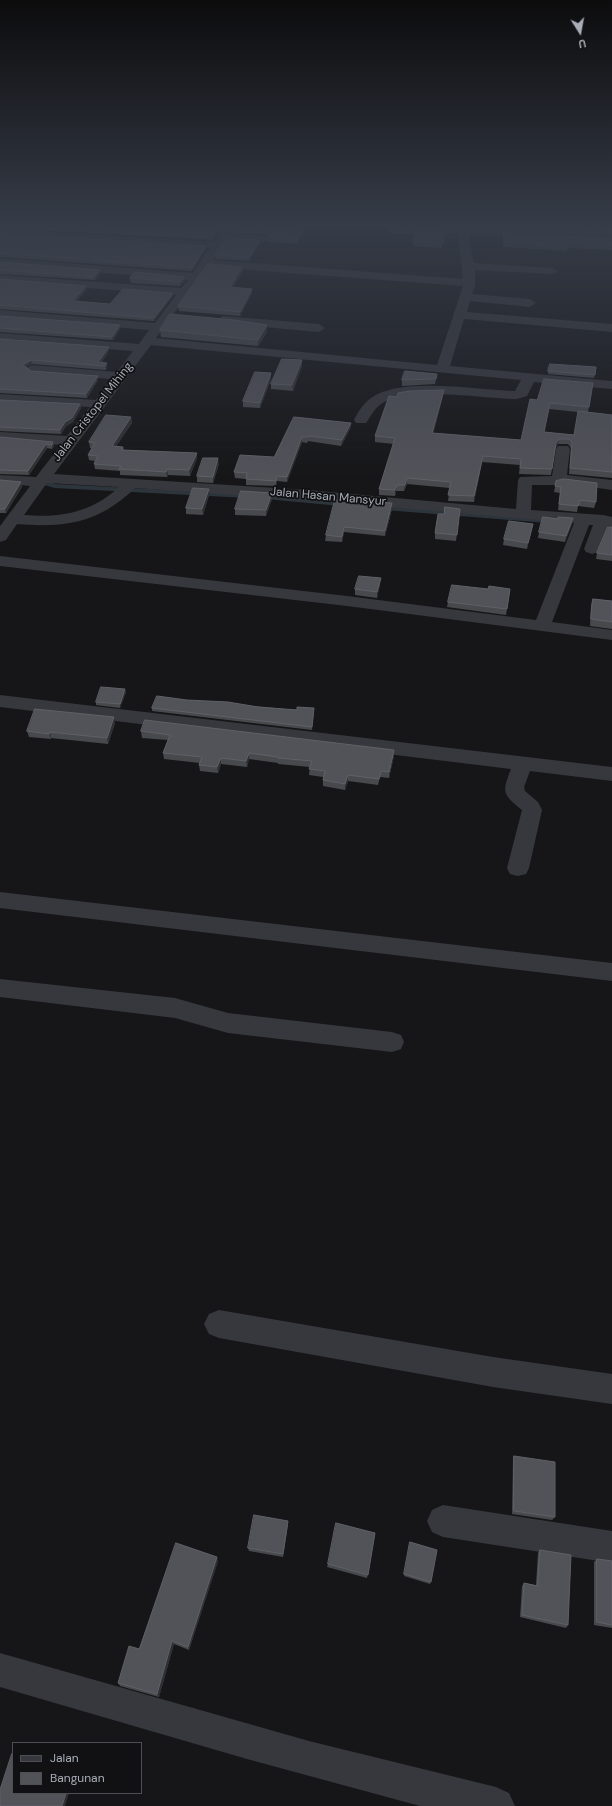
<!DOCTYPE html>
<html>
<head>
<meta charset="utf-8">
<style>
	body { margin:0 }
	#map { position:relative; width:612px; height:1806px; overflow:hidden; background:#161618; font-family:"DM Sans",sans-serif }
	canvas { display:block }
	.legend { position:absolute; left:12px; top:1742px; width:130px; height:52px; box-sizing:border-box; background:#111113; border:1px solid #4d4f55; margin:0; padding:5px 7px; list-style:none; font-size:12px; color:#a8adb8 }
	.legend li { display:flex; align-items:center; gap:8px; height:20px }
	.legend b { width:20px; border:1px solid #4d4f55 }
	.north { position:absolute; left:560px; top:12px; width:40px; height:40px; -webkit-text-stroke:3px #111113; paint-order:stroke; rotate:169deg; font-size:11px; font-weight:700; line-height:16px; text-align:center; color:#a8adb8 }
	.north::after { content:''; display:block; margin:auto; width:14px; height:18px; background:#a8adb8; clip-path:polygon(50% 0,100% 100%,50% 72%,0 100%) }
</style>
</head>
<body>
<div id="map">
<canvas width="612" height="1806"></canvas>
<ul class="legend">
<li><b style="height:5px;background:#37383d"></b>Jalan</li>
<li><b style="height:11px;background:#525359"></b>Bangunan</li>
</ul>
<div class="north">U</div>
</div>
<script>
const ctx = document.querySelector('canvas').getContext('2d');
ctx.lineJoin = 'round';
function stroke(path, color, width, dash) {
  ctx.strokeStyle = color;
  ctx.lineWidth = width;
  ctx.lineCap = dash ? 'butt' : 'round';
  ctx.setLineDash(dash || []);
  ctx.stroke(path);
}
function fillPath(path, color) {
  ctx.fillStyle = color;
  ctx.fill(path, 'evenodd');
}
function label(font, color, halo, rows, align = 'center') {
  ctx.font = font + ' "DM Sans",sans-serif';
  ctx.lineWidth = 3.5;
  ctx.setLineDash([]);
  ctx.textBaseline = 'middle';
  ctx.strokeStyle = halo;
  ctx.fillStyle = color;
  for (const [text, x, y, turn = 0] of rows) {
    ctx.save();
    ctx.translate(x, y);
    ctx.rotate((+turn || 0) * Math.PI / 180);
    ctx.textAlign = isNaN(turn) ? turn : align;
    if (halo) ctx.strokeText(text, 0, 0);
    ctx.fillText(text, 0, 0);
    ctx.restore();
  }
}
stroke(new Path2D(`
	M45,483L55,486L247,496
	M266,497L341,504
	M385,508L548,521`), '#2c353c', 4);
fillPath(new Path2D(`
	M223,228H233L229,234L265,236L270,239L265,242L225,240L213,260L463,279L459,242V234L418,231L414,230L413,228H468L612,236V242L470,234L469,242L474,263L552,268L558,271L552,274L475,270V286L472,294L530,299L536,303L530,307L470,301L467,312L612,324V332L464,319L450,366L612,381V389L534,382L527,396L517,399C484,399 407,385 381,404C374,409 371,416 366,423H356L354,420C358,412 363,404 371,398C401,376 478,390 515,391L521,380L151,345L54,474L308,490L516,509L518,480L520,477L552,476L556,449L558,446H568L570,449L567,475L612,480V490L563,483L557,485H532L531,510L603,515L612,517V527L608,526L598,552L592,554L586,552L584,549L593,525H589L552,622L612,630V640L347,606L0,566V556L347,596L536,620L574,523L308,500L135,488C99,523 66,528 17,524L6,540L0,542V526L30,486L0,483V475L36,477L61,445L0,440V432L67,436L90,407L0,402V394L96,400L111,379L32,373L25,369L32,365L117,372L133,351L0,341V333L139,344L149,330L0,318V310L155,323L176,295L0,281V275L181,288L188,280L0,264V258L193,273L209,248L0,235V229L214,242ZM208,267L463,286L437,365L156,338ZM47,483L119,487C91,513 60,518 24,515Z
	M223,316L319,324L325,328L319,332L219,323L217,320Z
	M0,695L612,767V781L530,771L524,787L525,791L538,802L542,810L529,868L526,874L518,876L510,874L507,868L522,810C502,794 502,792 511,769L0,707Z
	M0,892L612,963V981L0,908Z
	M0,979L175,998L228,1013L392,1032L401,1035L404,1042L401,1049L392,1052L228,1033L175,1018L0,997Z
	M219,1310L493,1357L612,1374V1404L493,1387L219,1338L209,1334L204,1324L209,1314Z
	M443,1505L612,1531V1563L443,1537L432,1532L427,1521L432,1510Z
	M0,1653L309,1741L496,1787L509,1793L515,1806H420L247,1759L0,1687Z`), '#37383d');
fillPath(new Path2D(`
	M0,228H222L213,240Z
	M304,228L298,244L268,242V238L269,237L265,234L232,233V229Z
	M390,228L445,230L442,248L413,246V242L415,235L389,233Z
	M504,228H612V236L504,229Z
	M0,233L206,249L192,271L0,257Z
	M504,233L612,239V250L567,248V251L503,247Z
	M260,240V243L249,261L216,259L215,255Z
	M0,262L100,274L95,280L0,274Z
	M242,267L243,271L233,287L252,293L240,316L179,311L178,306Z
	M130,278L185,281L180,286L131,283Z
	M0,279L86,286L87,289L77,301L110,304L173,296L154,321L0,309Z
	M0,316L120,325V329L113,340L0,332Z
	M267,325V332L258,346L161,337L160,330Z
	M0,339L109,347V351L101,363L107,367L106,370L32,364L26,367L31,371L98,380L87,398L0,393Z
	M302,360V366L293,391L271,389V384Z
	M596,367L594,378L548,374V371Z
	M271,373V379L260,408L243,407V401Z
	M437,374L435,384L402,386V380Z
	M593,383L588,412L612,415V478L569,474L571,448L568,444H558L555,449L551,475L519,474L520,465L482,462L474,502L448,501L450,488L407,484L404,491H396L395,496L379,495V489L394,444L375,442V436L397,397L444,390L443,396L433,433L521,440L537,400ZM549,409L578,412L574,435L544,432Z
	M0,400L80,404L81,408L73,422L66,426L61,434L0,431Z
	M131,417L132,423L116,446L123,447L124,450L197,453V458L190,476L168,475L167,477L120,475V471L95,469L94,464L95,461L89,460L88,455L92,448H90L89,442Z
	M294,417L351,423L350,429L341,446L308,441L307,443L302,442L287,482L277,481L276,486L246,485V479L235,478L234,472L274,457Z
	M0,437L53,442L54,446L52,449L47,448L29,475L0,474Z
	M219,464L213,483L197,482V476Z
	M0,480L21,482L22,487L6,513H0Z
	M556,481L596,502L594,508L578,506L577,512L558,510L560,493L554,492Z
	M209,495L203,515L186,514V508Z
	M272,499L266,516L235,515V509Z
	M392,503V509L385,536L344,532L342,542L325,541L326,535Z
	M460,509L456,541L435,539V533L444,514Z
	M573,518L572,524L565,542L538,538L539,532L558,519Z
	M533,524L527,549L503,545L504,539Z
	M612,527V561L596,559L597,553Z
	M380,584L377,598L355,595V589Z
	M488,589H510L506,615L447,607L448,602Z
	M593,599L612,601V629L590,626L591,605Z
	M126,692L120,708L96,705V702Z
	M187,700L297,710L314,708L312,730L152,711V708Z
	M115,723L108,744L51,738V739L29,737L27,731Z
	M141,731L394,750V756L389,778L380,777L378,785L348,781L345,790L323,786V777L309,775L310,767L278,764V763L249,759L247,767L221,764L218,773L200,771L199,765L200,763L164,759L163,753L168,740L142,738Z
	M514,1456L555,1517L552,1520L512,1514L513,1460Z
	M288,1521V1524L283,1557L249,1551L248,1548Z
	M375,1533L367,1578L327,1567L328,1564Z
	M410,1542L431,1582L430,1584L404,1576Z
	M540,1550L568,1625L566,1628L520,1617L522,1586L524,1583L536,1585L538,1553Z
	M597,1559L612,1561V1628L594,1625V1562Z
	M218,1561L189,1650L174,1644L159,1697L120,1686L118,1683L139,1649Z`), '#47494d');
fillPath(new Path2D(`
	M219,228H222L213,240V237Z
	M302,228H304L298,244V240Z
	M260,240V243L249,261V258Z
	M206,246V249L192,271V268Z
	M242,267L243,271L230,291V287Z
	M100,270V274L95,280L94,277Z
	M185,277V281L180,286V282Z
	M86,286L87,289L74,305L73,301Z
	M252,289V293L240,316V312Z
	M173,293V296L154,321V318Z
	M120,325V329L113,340L112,337Z
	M267,325V332L258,346V340Z
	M109,347V351L99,365L98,362Z
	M31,360L32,364L24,368L23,365Z
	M302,360V366L293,391L292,385Z
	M107,363V367L106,370L105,366Z
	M271,373V379L260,408V403Z
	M98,376V380L87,398L86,394Z
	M444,390L443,396L432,439V433Z
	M80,404L81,408L73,422L66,426L61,434L60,430L65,422Z
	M131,417L132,423L113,451L112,446Z
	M351,423L350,429L341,446L342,440Z
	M302,437V442L287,482V477Z
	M559,439L558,444L555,449L556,443Z
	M53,442L54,446L52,449V445Z
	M46,444L47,448L29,475L28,471Z
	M197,453V458L190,476L189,470Z
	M483,456L482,462L474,502V496Z
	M218,458L219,464L213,483V477Z
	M167,469L168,475L167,477L166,472Z
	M277,476V481L276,486V481Z
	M407,478V484L404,491L405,485Z
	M21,482L22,487L6,513L5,509Z
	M397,485L396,491L395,496V490Z
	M209,489V495L203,515L202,509Z
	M272,493V499L266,516V510Z
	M392,503V509L385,536V531Z
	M573,518L572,524L565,542L566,536Z
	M533,524L532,530L527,549L528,543Z
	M344,527V532L342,542V537Z
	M381,578L380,584L377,598V592Z
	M125,689L126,692L120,708V704Z
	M114,717L115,723L108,744L107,738Z
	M50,732L51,738V739L49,734Z
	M394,750V756L389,778V772Z
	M249,753V759L247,767L246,761Z
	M221,758V764L218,773L217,767Z
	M348,775V781L345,790V784Z
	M288,1521V1524L283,1557V1554Z
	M217,1557L218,1561L189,1650L188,1647Z
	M172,1641L174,1644L159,1697L157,1694Z
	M66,1793H69L65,1806H62Z`), '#2f3033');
const building = new Path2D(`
	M53,228H219L213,237Z
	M232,228H302L298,240L268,238L271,235L265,231L232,229Z
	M390,228H416L445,230L443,243L413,242L416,231L389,229Z
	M555,228H612V231Z
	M0,233L206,246L192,268L0,253Z
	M504,233L612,239V246L568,243L567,246L504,242Z
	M226,238L260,240L249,258L215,255Z
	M0,262L100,270L94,277L0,270Z
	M208,264L242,267L230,287L252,289L240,312L178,306Z
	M135,272L185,277L180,282L130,278Z
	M0,279L86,286L73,301L110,304L123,289L173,293L154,318L0,305Z
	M170,314L234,320L267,325L258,340L160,330Z
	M0,316L120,325L112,337L0,328Z
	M0,339L109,347L98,362L107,363L105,366L31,360L23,365L31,371L98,376L86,394L0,389Z
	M282,359L302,360L292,385L271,384Z
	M550,364L596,367L595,375L548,371Z
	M405,371L437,374L436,379L402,380Z
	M255,372L271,373L260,403L243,401Z
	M544,379L593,383L589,407L550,403L544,432L574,435L578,411L612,415V472L570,468L572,442L569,439H559L556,443L552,469L520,468L521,459L483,456L474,496L448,495L451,482L407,478L405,485H397L395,490L379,489L395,438L375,436L389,396L397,397L398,393L409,391L444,390L432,433L521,440L530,399L537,400Z
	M0,400L80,404L72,418L65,422L60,430L0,427Z
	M106,415L131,417L112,446L123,447L122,450L197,453L189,470L167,469L166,472L119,469L121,466L94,464L98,456L88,455L95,443L89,442Z
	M294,417L351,423L342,440L308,436L307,437H302L287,477L277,476L276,481L246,479L247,473L234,472L240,455L274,457Z
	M0,437L53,442L52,445L46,444L28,471L0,470Z
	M203,458H218L213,477L197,476Z
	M564,479L597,483L596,502L580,500L578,506L559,504L561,487L555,486L556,481Z
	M0,480L21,482L5,509H0Z
	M193,488L209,489L202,509L186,508Z
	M241,491L272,493L266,510L235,509Z
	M335,500L392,503L385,531L344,527L342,537L326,535Z
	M445,507L460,509L457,535L435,533L438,514H444Z
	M543,517L558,519V517L573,518L566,536L539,532Z
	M509,521L533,524L528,543L504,539Z
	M608,527H612V555L597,553Z
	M359,576L381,578L377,592L355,589Z
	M452,585L488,589L489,586L510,589L507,609L448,602Z
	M593,599L612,601V622L591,619Z
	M101,687L125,689L120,704L96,702Z
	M157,696L187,700L228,702L258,707L297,710V707L314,708L312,727L152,708Z
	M35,709L114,717L107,738L50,732L49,734L27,731Z
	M145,720L394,750L389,772L381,771L379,779L348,775L345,784L323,780L325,771L309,769L312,761L278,758V757L249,753L246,761L221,758L217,767L199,765L202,757L163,753L170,735L141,731Z
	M514,1456L555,1462V1517L514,1511Z
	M254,1515L288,1521L283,1554L248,1548Z
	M336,1523L375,1533L368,1575L328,1564Z
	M410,1542L437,1550L431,1582L404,1574Z
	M176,1543L217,1557L188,1647L172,1641L157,1694L118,1683L129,1646L139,1649Z
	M540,1550L571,1555L568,1625L522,1615L524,1583L537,1586Z
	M597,1559L612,1561V1625L597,1622Z
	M12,1754L13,1755V1793H66L62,1806H0V1790Z`);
fillPath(building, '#525359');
stroke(building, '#5f6168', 1);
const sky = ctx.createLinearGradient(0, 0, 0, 480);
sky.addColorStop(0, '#0c0c0d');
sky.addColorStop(0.47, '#363c48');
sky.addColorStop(1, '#363c4800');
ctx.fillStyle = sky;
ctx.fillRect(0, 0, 612, 480);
label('12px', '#a8adb8', '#111113', [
	["Jalan Cristopel Mihing",93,412,-52],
	["Jalan Hasan Mansyur",328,497,5]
]);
</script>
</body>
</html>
